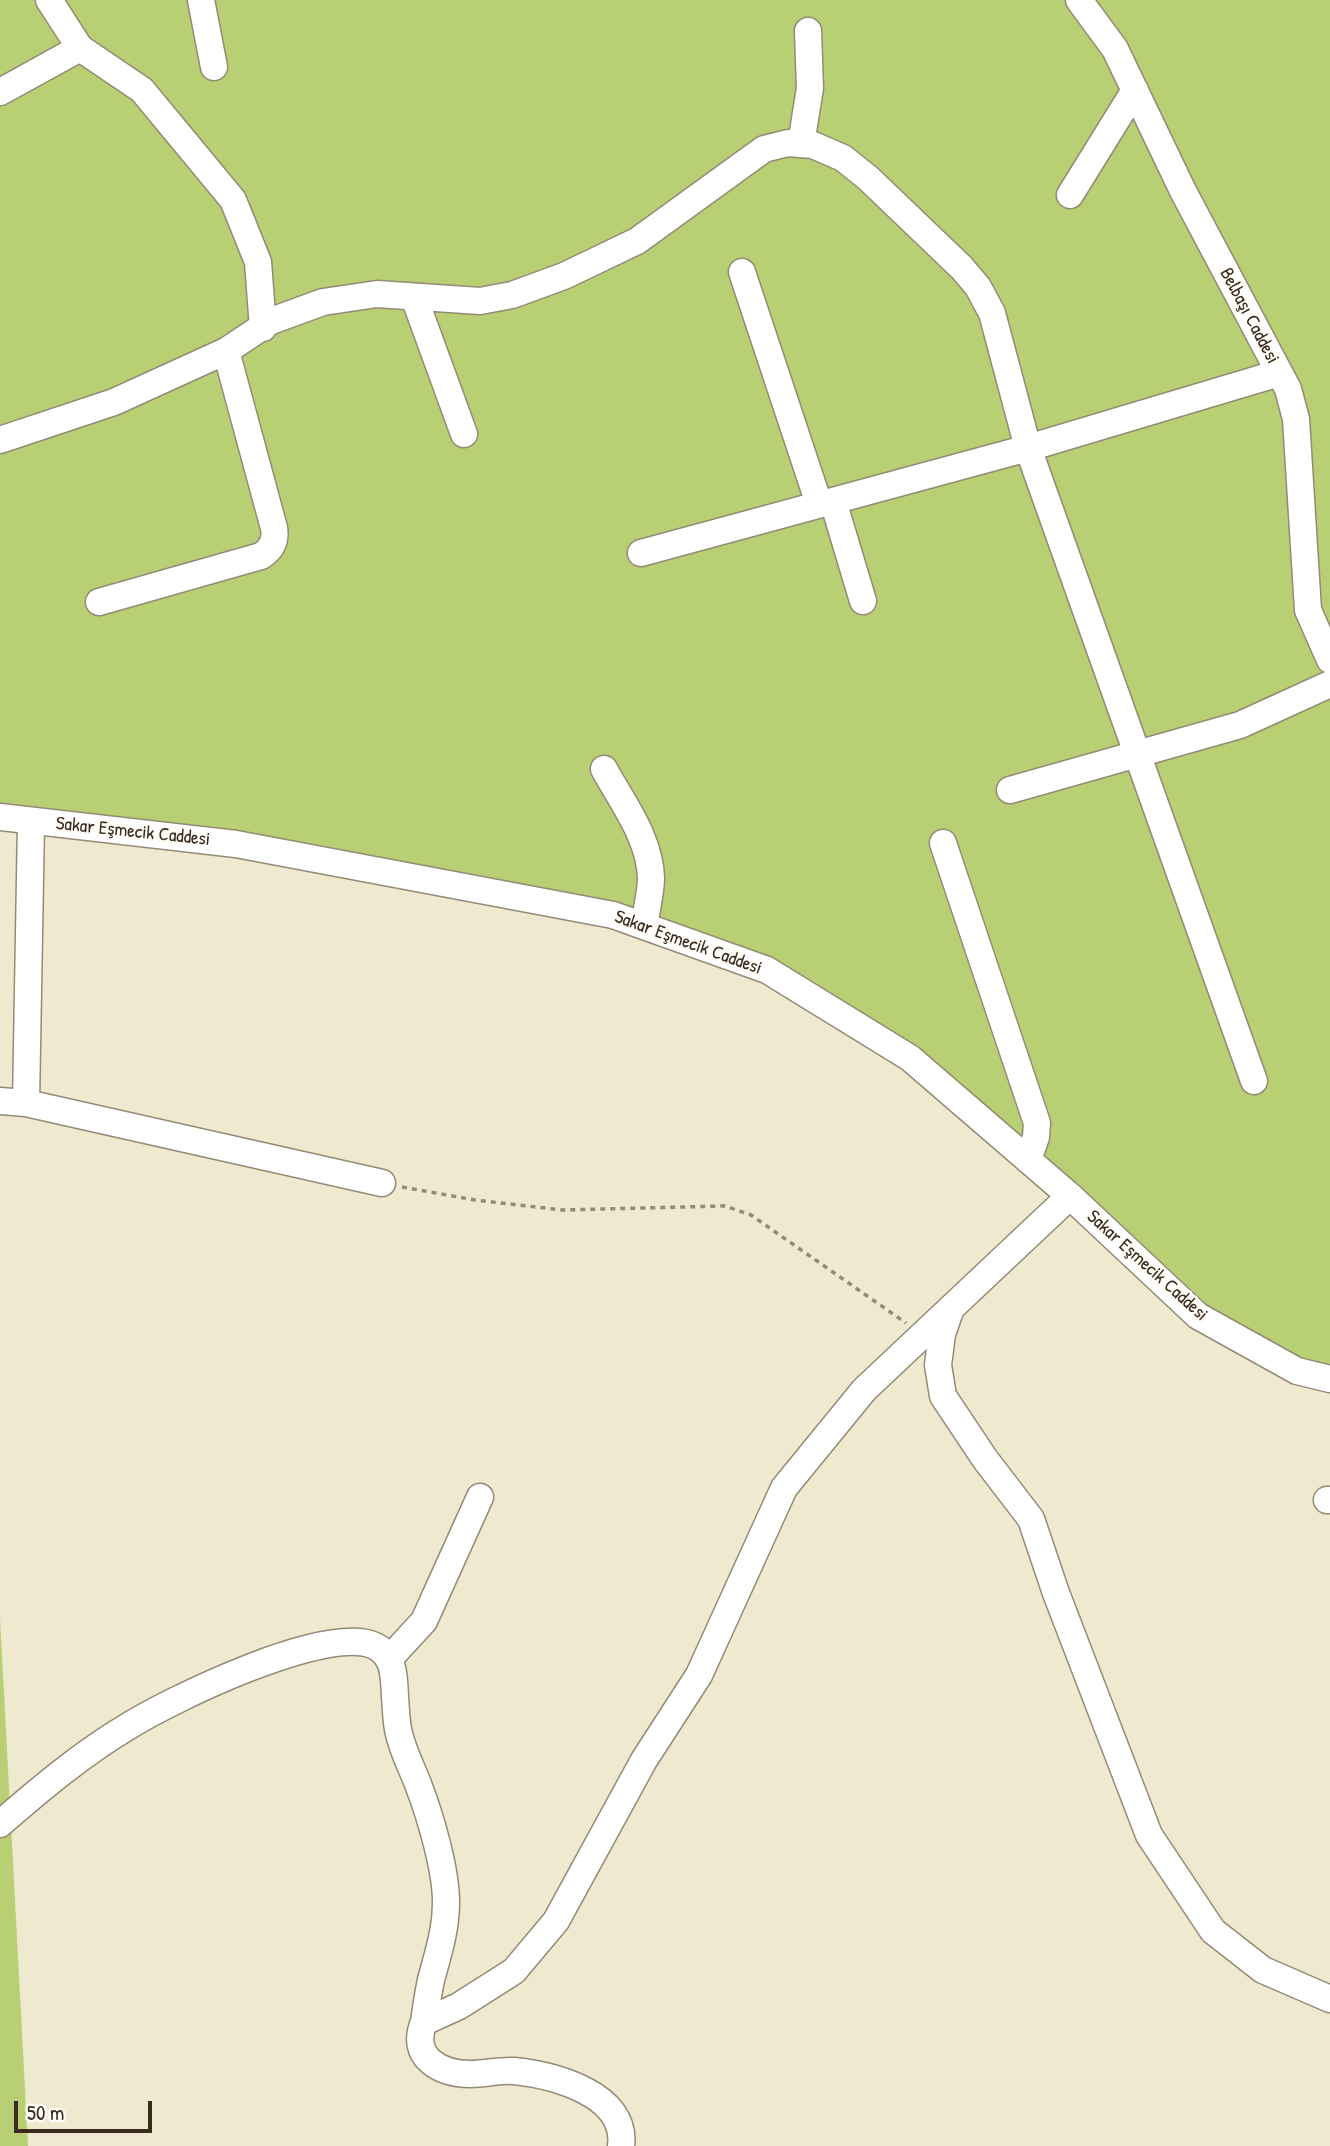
<!DOCTYPE html>
<html>
<head>
<meta charset="utf-8">
<style>
	body { margin:0 }
	#map { position:relative; width:1330px; height:2146px; overflow:hidden; background:#efe9cf; font-family:"Patrick Hand",sans-serif }
	canvas { display:block }
	.scale { position:absolute; left:14px; top:2101px; width:138px; height:32px; box-sizing:border-box; border:4px solid #3b2a1e; border-top:0; padding-left:9px; font-size:21px; line-height:24px; white-space:nowrap; color:#3b2a1e; -webkit-text-stroke:5px #fdfcf7; paint-order:stroke }
</style>
</head>
<body>
<div id="map">
<canvas width="1330" height="2146"></canvas>
<div class="scale">50 m</div>
</div>
<script>
const ctx = document.querySelector('canvas').getContext('2d');
ctx.lineJoin = 'round';
function fillPath(path, color) {
  ctx.fillStyle = color;
  ctx.fill(path, 'evenodd');
}
function stroke(path, color, width, dash) {
  ctx.strokeStyle = color;
  ctx.lineWidth = width;
  ctx.lineCap = dash ? 'butt' : 'round';
  ctx.setLineDash(dash || []);
  ctx.stroke(path);
}
function label(font, color, halo, rows, align = 'center') {
  ctx.font = font + ' "Patrick Hand",sans-serif';
  ctx.lineWidth = 5;
  ctx.setLineDash([]);
  ctx.textBaseline = 'middle';
  ctx.strokeStyle = halo;
  ctx.fillStyle = color;
  for (const [text, x, y, turn = 0] of rows) {
    ctx.save();
    ctx.translate(x, y);
    ctx.rotate((+turn || 0) * Math.PI / 180);
    ctx.textAlign = isNaN(turn) ? turn : align;
    if (halo) ctx.strokeText(text, 0, 0);
    ctx.fillText(text, 0, 0);
    ctx.restore();
  }
}
fillPath(new Path2D(`
	M0,0H1330V1376L1231,1332L1024,1158L807,996L606,913L0,819Z
	M0,1618L28,2146H0Z`), '#b8cf74');
const minor = new Path2D(`
	M49,0L80,48
	M201,0L214,67
	M1079,0L1115,49L1183,191L1288,389L1296,419L1308,610L1330,660
	M0,92L80,48L142,90L233,200L258,262L263,328
	M801,144L810,88L808,31
	M1070,195L1135,90
	M742,272L819,504
	M414,297L464,434
	M0,440L114,402L226,351
	M833,501L863,601
	M641,553L1028,448L1279,373
	M99,602L261,556C272,549 276,540 274,528L226,351L271,321L323,302L377,294L480,301L512,295L564,276L637,241L764,149L788,143L813,145L843,158L868,178L962,268L978,287L992,313L1028,448L1254,1081
	M604,769C622,802 650,838 651,878C651,893 646,911 644,926
	M1010,790L1240,725L1330,684
	M0,817L236,844L613,915L767,970L910,1058L1070,1196L1198,1316L1297,1371L1330,1379
	M31,821L26,1103L382,1183
	M943,843L1037,1123L1036,1137L1028,1160
	M0,1101L26,1103
	M951,1308L942,1334L938,1365L943,1396L985,1459L1031,1519L1056,1593L1149,1835L1213,1931L1263,1970L1330,1999
	M1327,1500H1330
	M389,1659L424,1621L480,1497
	M0,1824C40,1789 82,1754 127,1727C170,1700 328,1623 375,1646C395,1656 394,1678 395,1697C396,1708 396,1719 398,1729C401,1747 411,1766 418,1784C430,1815 446,1869 446,1902C446,1930 438,1954 431,1980C428,1994 426,2008 424,2022
	M621,2146C628,2094 553,2075 514,2071C500,2070 485,2074 471,2074C440,2074 409,2057 424,2022L459,2006L514,1971L556,1921L644,1760L699,1675L784,1488L864,1390L1070,1196`);
stroke(minor, '#958a76', 29);
stroke(new Path2D(`
	M402,1187L475,1200L562,1210L725,1206L751,1215L906,1323`), '#958a76', 3.5, [5, 5]);
stroke(minor, '#fff', 26);
label('19px', '#3b2a1e', '#fdfcf7', [
	["Belbaşı Caddesi",1249,316,62],
	["Sakar Eşmecik Caddesi",133,832,6],
	["Sakar Eşmecik Caddesi",688,943,20],
	["Sakar Eşmecik Caddesi",1147,1266,42]
]);
</script>
</body>
</html>
